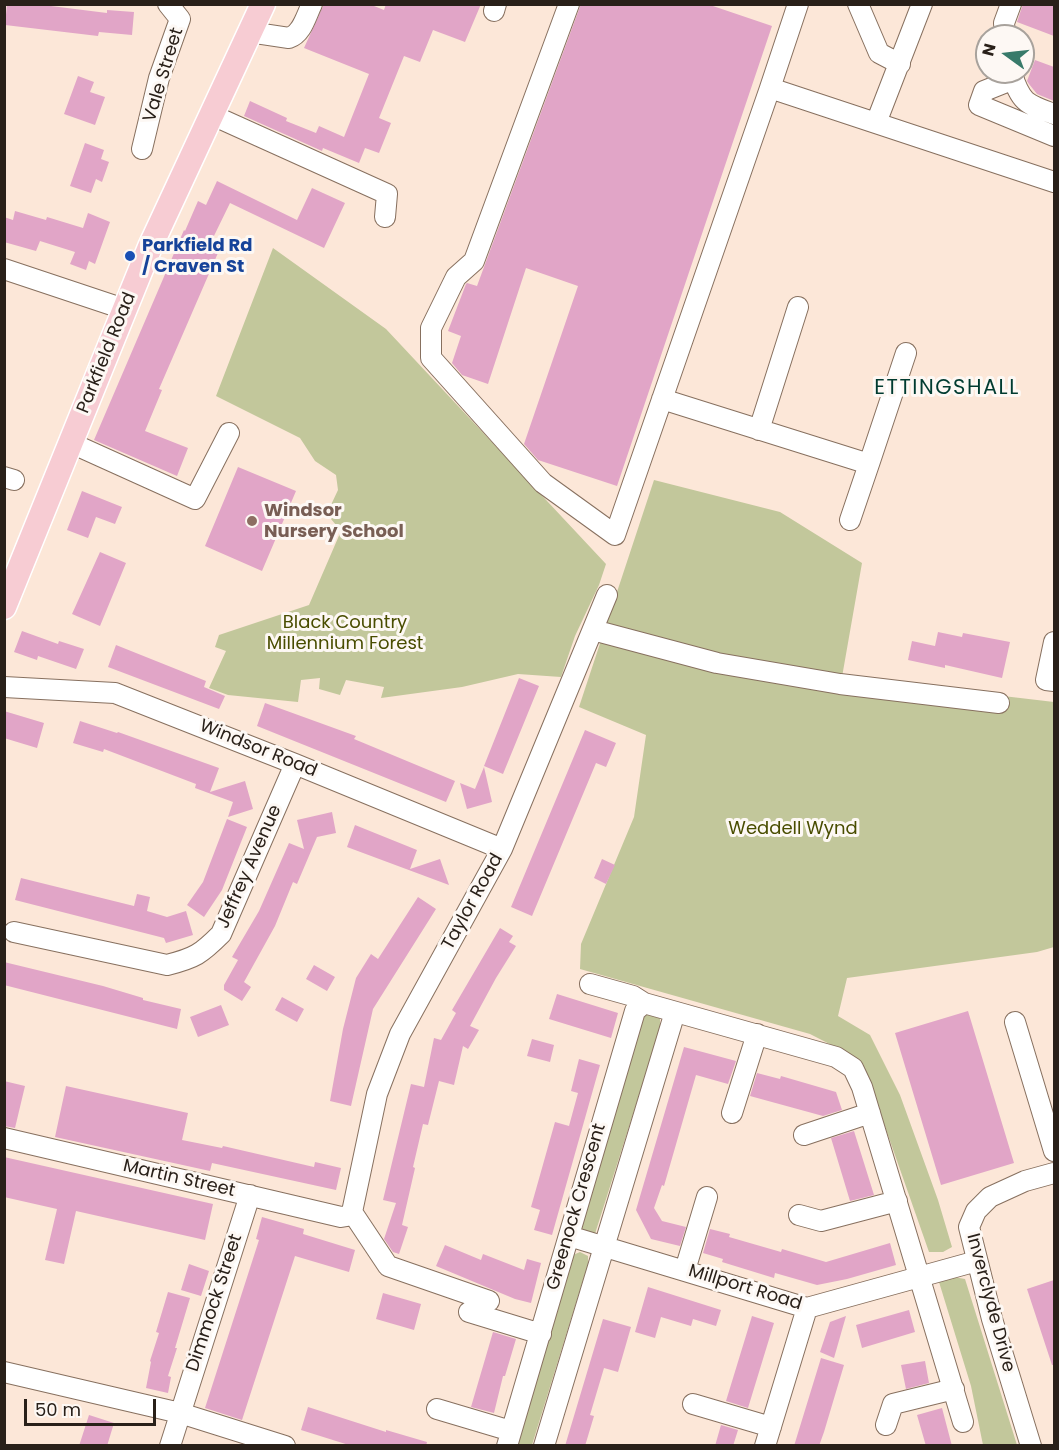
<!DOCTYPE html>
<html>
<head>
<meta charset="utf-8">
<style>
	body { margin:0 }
	#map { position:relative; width:1059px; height:1450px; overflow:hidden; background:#fce7d8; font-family:Poppins,sans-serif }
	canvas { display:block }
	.frame { position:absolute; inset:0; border:6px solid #292019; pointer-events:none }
	.north { position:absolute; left:975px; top:24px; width:60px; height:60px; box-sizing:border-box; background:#fdf8f4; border:2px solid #a8a29c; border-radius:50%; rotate:285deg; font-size:16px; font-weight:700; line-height:24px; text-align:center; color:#292019 }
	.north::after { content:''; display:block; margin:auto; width:21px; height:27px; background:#387a6a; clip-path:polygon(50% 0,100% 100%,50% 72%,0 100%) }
	.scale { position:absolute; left:24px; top:1399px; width:132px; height:27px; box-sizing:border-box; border:3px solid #292019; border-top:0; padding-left:8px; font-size:18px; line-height:21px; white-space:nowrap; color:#292019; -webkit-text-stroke:4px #fdf8f4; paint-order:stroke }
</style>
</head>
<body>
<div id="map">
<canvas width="1059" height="1450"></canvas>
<div class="frame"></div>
<div class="north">N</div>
<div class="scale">50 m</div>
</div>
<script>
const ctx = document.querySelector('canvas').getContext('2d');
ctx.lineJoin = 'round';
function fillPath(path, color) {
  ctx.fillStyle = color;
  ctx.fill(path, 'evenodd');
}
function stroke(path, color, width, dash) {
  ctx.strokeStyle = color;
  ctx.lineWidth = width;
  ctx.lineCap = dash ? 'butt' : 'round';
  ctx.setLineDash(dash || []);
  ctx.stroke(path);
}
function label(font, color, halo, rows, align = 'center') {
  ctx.font = font + ' Poppins,sans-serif';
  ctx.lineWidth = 6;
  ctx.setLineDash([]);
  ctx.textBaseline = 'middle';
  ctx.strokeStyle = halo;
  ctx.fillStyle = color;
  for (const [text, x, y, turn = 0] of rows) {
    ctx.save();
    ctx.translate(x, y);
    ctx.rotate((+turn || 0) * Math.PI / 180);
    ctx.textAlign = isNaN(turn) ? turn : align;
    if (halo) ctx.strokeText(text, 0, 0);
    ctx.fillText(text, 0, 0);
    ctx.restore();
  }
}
fillPath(new Path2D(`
	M273,248L386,329L606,564L599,585L575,636L561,677L518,674L462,687L381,698L384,687L346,680L340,695L319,689L320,678L301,680L298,702L228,695L209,688L226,651L215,647L219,635L309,605L341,531L331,519L330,507L338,490L336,475L315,461L300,438L216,396Z
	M654,480L780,512L862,563L842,677L1054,702V947L1037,952L847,978L838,1016L870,1035L900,1095L938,1200L952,1247L943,1252H929L863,1064L851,1055L810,1034L580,969L581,944L634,817L646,735L579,707Z
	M653,1013L660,1018V1029L594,1237L579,1232L645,1014Z
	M580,1252L588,1256V1264L532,1445L515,1446L573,1255Z
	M954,1277L965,1279L1017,1445H983L971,1386L939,1282Z`), '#c2c79b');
fillPath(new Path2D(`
	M7,4H35L107,13V10L134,12L132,35L99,32L98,36L5,25Z
	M324,4H369L384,10L386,4H481L465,42L433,30L420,62L404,56L379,118L391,123L379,153L365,148L359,163L323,148L322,151L244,116L250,101L287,118L286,121L316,133L319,126L344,137L369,74L304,48Z
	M581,4H707L772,26L617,486L538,460L524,444L578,286L526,268L488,384L462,375L452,363L461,336L448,331L466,284L467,283L477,286Z
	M1023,4H1054V36L1017,22Z
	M1035,60L1054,67V101L1037,94L1029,84L1027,81Z
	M78,76L94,82L90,92L105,97L95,125L64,114Z
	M85,143L104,150L101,159L109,162L102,182L96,179L91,193L70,186Z
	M217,181L297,220L312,188L345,203L324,248L230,203L211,242L221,246L159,389L162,390L145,431L188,448L177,476L94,440L184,230L185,231L198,201L206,205Z
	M15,211L46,220L47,217L83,228L88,213L110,222L95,264L89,261L86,270L70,264L75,252L40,241L36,251L4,242V217L13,220Z
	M238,467L296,491L262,571L205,546Z
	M82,491L122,507L115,524L96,517L88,538L67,530Z
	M100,552L126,563L100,626L72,614Z
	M22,631L58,644L59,641L84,649L76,669L38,656L37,660L14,652Z
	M938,632L962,637L963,633L1010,642L1002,678L945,665V668L908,660L912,641L935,646Z
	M116,645L206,681L204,687L225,696L219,709L108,667Z
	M519,678L539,686L503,774L484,766Z
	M265,703L356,736L354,739L455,781L446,802L257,726Z
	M4,711L44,723L37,748L4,738Z
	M80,721L117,733L118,732L219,768L210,792L245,781L253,809L228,817L233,802L195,788L196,784L104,749L103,752L73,743Z
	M585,730L616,743L606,767L596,763L532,916L511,907Z
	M484,767L492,802L467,809L460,783L475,789Z
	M332,812L336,833L317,837L297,884L293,882L275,926L244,982L251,987L242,1001L224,990V985L238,960L232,957L259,911L289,843L304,849L297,820Z
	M227,819L247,827L222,890L204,917L187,905L203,882Z
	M355,825L417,850L410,869L440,859L449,885L347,847Z
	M602,859L615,865L606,884L594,878Z
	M21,878L134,906L137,894L150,897L147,911L167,917L186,911L193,935L166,943L164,938L15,900Z
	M418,897L436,909L373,1009L351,1106L330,1101L343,1029L356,978L371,954L378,959Z
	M500,928L513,936L509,942L516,946L496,978L470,1026L479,1030L468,1049L463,1046L454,1085L439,1081L428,1125L423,1124L413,1167L415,1168L402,1225L408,1227L399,1254L393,1252L384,1239L396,1203L383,1200L411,1084L424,1087L434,1038L441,1040L456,1013L452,1010Z
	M4,962L103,986L143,998V1000L181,1009L177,1029L4,985Z
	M314,965L335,977L327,991L306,979Z
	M557,994L618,1013L611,1038L549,1019Z
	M282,997L304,1009L297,1022L275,1010Z
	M221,1005L229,1025L198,1037L190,1017Z
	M968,1011L1014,1163L941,1185L895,1033Z
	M532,1039L554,1045L550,1062L527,1056Z
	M684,1047L736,1061L728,1084L696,1075L664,1186L662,1185L654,1208L662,1221L686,1227L680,1246L651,1239L636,1210Z
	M579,1059L600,1065L552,1235L534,1230L540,1210L531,1207L555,1122L569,1126L578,1093L571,1091Z
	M757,1073L780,1079L781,1076L836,1092L842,1110L823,1116L750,1096Z
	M4,1081L25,1086L15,1128L4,1126Z
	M66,1086L188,1113L182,1140L222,1148L223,1146L314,1167L315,1162L341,1168L336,1190L212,1163L210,1171L55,1137Z
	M854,1131L874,1195L850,1201L831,1138Z
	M4,1157L213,1204L205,1240L76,1211L64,1264L45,1260L57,1209L4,1197Z
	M262,1217L304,1229L303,1234L355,1250L349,1272L295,1256L242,1420L205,1408L259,1240L256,1239Z
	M710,1229L730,1234L729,1237L781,1252L782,1249L826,1262L890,1243L896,1265L847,1279L817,1285L775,1273L774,1278L722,1262L723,1259L703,1253Z
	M445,1245L481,1260L483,1254L524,1270L527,1259L541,1263L531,1303L515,1299L436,1266Z
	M189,1264L209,1271L201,1296L181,1290Z
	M1054,1280V1365H1052L1027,1289Z
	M648,1287L721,1310L716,1326L693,1319L691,1326L661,1317L655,1338L635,1332Z
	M168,1292L190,1298L175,1348H177L168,1376L171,1377L168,1393L146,1388L151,1362L150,1361L159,1333L156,1332Z
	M383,1293L421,1304L414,1330L376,1319Z
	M909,1310L915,1332L862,1348L856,1325Z
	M752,1316L774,1323L748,1408L726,1401Z
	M846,1316L834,1358L820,1352L830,1322Z
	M603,1319L631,1327L618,1372L604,1368L590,1415L594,1416L585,1446H565Z
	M493,1332L516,1339L505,1376H503L494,1413L471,1407Z
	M821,1358L844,1365L824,1432L819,1446H794Z
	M925,1361L929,1383L906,1389L901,1365Z
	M308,1407L386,1432V1430L427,1442L426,1446H352L301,1430Z
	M942,1408L952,1446H926L917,1415Z
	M89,1415L114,1423L107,1446H79Z
	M721,1425L738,1430L733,1446H715Z`), '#e1a5c7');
const minor = new Path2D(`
	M569,4L474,261L456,277L431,328V358L543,483L615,535L770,88
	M798,4L770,88L1054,182
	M858,4L879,53L900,64
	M494,11L496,4
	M249,32L289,38C302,34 306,16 312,4
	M1005,36L1004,23L1011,4
	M1011,72C1021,102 1025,104 1054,114
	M1014,79L984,91L979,105L1054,136
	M212,115L387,194L385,217
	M876,123L922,4
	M142,149L159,78L180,19L168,4
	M4,269L124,309
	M662,399L869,464L906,353
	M759,430L798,307
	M71,443L195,499L229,433
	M4,477L14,480
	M850,520L869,464
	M593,630L717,663L840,684L999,703
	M1054,642L1046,680L1054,681
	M4,687L115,693L295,764L502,849
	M14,932L167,965C195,958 201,954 221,934L295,764
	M590,984L633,996L644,1003
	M1015,1022L1054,1151
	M732,1113L757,1034
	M804,1135L870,1113
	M4,1138L341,1217L347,1216L352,1212
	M352,1212L377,1094L400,1034L502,849L607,595
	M352,1212L388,1266L489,1301
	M799,1215L821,1221L897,1201
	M569,1236L807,1308L977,1261
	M685,1270L707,1197
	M469,1312L541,1334
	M4,1372L180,1413L285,1446
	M693,1404L771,1427
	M437,1409L511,1431
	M886,1425L893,1404L954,1389
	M170,1446L250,1195
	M507,1446L635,1011L644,1003L836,1057L853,1068L862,1087L963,1422
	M544,1446L675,1012
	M765,1446L807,1308
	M1031,1446L992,1319L969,1227L976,1211L990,1197L1025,1181L1054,1173`);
const major = new Path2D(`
	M4,607L150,247L263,4`);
stroke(minor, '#87705f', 22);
stroke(major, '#fff', 27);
stroke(minor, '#fff', 20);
stroke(major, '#f7ccd3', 24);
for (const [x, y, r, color] of [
	[130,256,6,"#1a4fb4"],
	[252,521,6,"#8d6e63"]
]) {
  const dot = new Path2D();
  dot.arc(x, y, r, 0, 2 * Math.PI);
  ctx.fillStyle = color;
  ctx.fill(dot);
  stroke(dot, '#fdf8f4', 2);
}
label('18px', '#292019', '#fdf8f4', [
	["Vale Street",164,75,-73],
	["Parkfield Road",107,353,-68],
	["Windsor Road",258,749,22],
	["Jeffrey Avenue",250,867,-66],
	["Taylor Road",473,902,-61],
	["Martin Street",179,1179,13],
	["Greenock Crescent",577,1207,-74],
	["Millport Road",745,1288,17],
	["Dimmock Street",215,1303,-72],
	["Inverclyde Drive",990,1303,75]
]);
label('bold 18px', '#164399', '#fdf8f4', [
	["Parkfield Rd",142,246],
	["/ Craven St",142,267]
], 'left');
label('bold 18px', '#785e54', '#fdf8f4', [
	["Windsor",264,511],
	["Nursery School",264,532]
], 'left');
label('18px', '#494d00', '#fdf8f4', [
	["Black Country",345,623],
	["Millennium Forest",345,644],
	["Weddell Wynd",793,829]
]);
ctx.letterSpacing = '1.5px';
label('21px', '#003b30', '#fdf8f4', [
	["ETTINGSHALL",947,389]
]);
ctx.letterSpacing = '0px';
</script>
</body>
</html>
